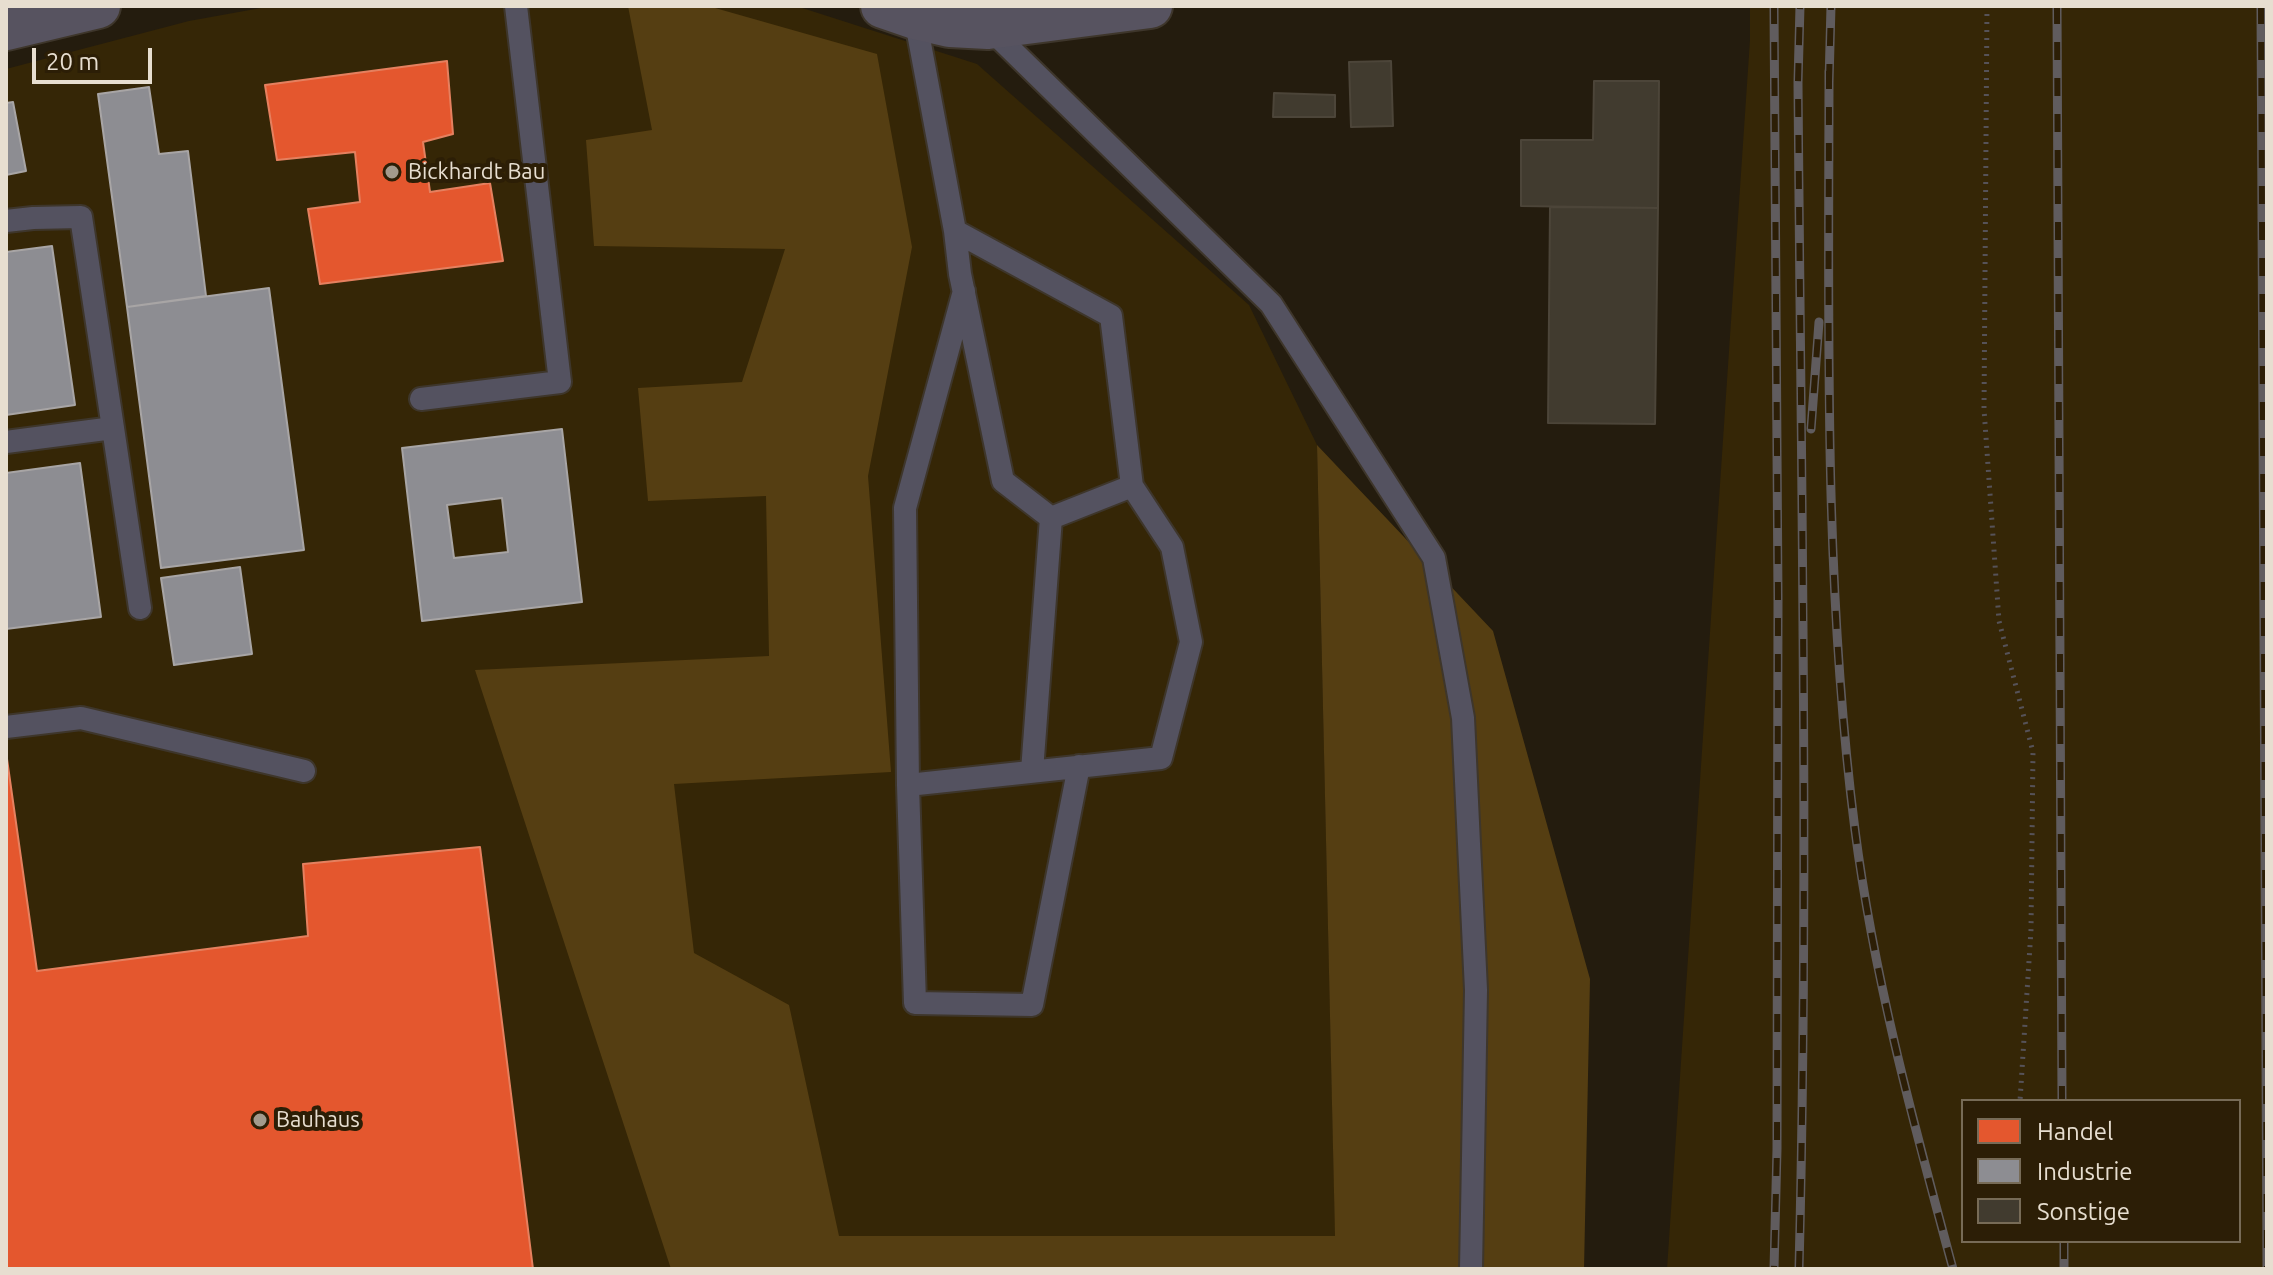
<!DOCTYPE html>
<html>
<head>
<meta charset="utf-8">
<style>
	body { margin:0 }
	#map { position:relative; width:2273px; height:1275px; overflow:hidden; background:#241c0e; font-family:Ubuntu,sans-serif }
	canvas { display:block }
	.frame { position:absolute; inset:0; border:8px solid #e7ded0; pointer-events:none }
	.legend { position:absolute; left:1961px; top:1099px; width:280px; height:144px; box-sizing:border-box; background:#2c1e06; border:2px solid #776b57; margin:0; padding:10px 14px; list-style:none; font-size:24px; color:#e7ded0 }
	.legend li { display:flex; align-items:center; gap:16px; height:40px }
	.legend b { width:40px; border:2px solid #776b57 }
	.scale { position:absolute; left:32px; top:48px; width:120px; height:36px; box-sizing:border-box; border:4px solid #e7ded0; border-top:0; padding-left:10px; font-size:24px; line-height:28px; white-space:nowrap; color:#e7ded0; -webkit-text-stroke:6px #2c1e06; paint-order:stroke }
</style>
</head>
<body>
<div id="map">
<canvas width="2273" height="1275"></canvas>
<div class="frame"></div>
<ul class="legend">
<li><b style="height:22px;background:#e4572e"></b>Handel</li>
<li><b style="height:22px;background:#8d8d92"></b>Industrie</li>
<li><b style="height:22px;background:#413b2f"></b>Sonstige</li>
</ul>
<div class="scale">20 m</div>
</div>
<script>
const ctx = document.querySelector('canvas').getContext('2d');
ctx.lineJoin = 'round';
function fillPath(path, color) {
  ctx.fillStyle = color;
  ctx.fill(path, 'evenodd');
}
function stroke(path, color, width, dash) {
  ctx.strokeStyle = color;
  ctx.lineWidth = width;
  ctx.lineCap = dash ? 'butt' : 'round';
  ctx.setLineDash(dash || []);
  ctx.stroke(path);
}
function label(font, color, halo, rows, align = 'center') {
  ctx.font = font + ' Ubuntu,sans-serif';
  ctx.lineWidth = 8;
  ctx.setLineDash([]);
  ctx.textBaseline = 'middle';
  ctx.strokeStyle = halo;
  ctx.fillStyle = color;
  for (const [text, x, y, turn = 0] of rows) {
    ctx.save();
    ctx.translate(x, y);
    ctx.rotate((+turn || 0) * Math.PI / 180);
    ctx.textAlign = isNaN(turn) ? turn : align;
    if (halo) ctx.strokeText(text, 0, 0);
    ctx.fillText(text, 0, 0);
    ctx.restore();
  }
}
fillPath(new Path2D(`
	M272,6H796L977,64L1249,305L1317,445L1336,1269H6V69L189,21Z
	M1750,6H2267V1269H1667L1750,40ZM1963,1101H2239V1241H1963Z`), '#352606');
fillPath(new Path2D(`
	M628,6H708L877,54L912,247L868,476L891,772L674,784L694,953L789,1005L839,1236H1335L1317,445L1493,631L1590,979L1584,1269H671L475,670L769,656L766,496L648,501L638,388L742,382L785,249L594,246L586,140L652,130Z`), '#553e12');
const shops = new Path2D(`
	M447,61L453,134L423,142L430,192L490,183L503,261L320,284L308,209L360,202L355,152L277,160L265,85Z
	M6,752L37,971L308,936L303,864L480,847L533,1269H6Z`);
fillPath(shops, '#e4572e');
stroke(shops, '#e5805f', 2);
const industry = new Path2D(`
	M149,87L159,154L188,151L206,296L127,307L98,94Z
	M13,102L26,171L6,175V103Z
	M52,246L75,405L6,415V252Z
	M269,288L304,550L161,568L127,307Z
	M562,429L582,602L422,621L402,448ZM502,498L508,552L454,558L447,505Z
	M80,463L101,617L6,629V473Z
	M240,567L252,654L174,665L161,578Z`);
fillPath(industry, '#8d8d92');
stroke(industry, '#a8a5a5', 2);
const building = new Path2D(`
	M1391,61L1393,126L1351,127L1349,62Z
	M1594,81H1659L1658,208L1521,206V140H1593Z
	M1274,93L1335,95V117H1273Z
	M1550,207L1658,208L1655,424L1548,423Z`);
fillPath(building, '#413b2f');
stroke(building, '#4c4539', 2);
const lane = new Path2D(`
	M915,17L955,231L960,274L1003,481L1051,518L1132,486L1111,316L955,231
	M989,28L1271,304L1434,558L1463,718L1476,990L1471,1269
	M6,221L33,218L81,217L113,428L6,442
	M964,291L905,508L908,785L1161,758L1191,642L1172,547L1132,486
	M421,399L560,382L516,6
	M113,428L140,608
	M6,727L81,718L304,771
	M1032,771L1051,518
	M908,785L915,1003L1032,1005L1079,766`);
const secondary = new Path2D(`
	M883,6L915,17L950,25L988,27L1150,6
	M6,28L98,6`);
stroke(lane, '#3e362b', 26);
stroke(secondary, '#3e362b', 48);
stroke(new Path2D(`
	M1987,6L1984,409L1999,621L2033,752L2031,930L2020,1101`), '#565258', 5, [2, 6]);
stroke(lane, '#545260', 22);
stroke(secondary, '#575360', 44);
const rail = new Path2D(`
	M1774,6L1778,599L1777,1149L1774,1269
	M2057,6L2062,1101
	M2261,6L2267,1269
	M1829,71C1829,324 1823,579 1855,830C1874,979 1914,1125 1953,1269
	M1829,82L1831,6
	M1811,429L1819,322
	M2064,1241V1269
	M1799,1269C1809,873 1801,478 1798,82L1800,6`);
stroke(rail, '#605c5e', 9);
stroke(rail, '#2c1e06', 6, [18]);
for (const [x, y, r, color] of [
	[392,172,8,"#a39a8c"],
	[260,1120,8,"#a39a8c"]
]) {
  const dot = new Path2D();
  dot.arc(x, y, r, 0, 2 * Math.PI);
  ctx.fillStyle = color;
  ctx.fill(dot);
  stroke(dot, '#2c1e06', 3);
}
label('22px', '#e7ded0', '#2c1e06', [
	["Bickhardt Bau",408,172],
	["Bauhaus",276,1120]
], 'left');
</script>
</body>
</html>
